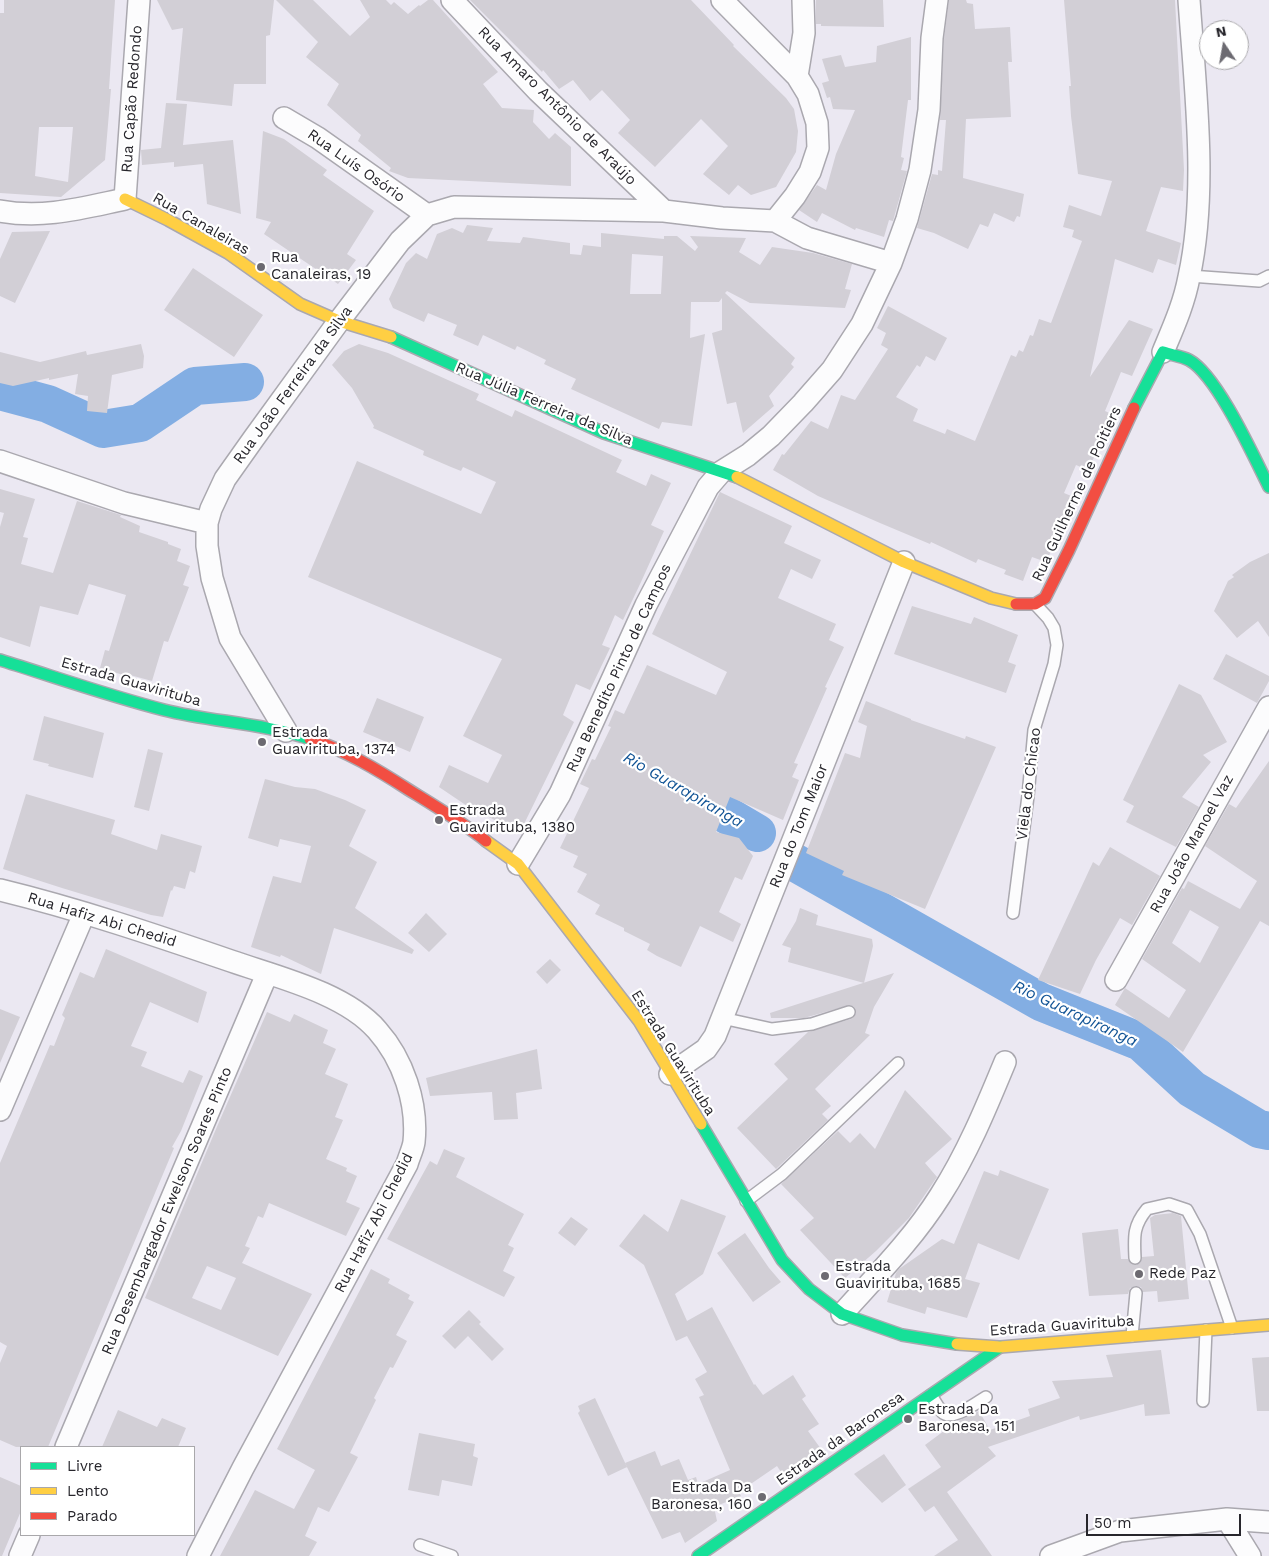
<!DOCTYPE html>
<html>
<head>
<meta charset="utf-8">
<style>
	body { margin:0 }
	#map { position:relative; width:1269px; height:1556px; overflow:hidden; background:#ebe8f2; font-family:"Work Sans",sans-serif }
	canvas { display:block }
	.legend { position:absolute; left:20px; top:1446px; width:175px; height:90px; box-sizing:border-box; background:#fff; border:1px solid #a9a8ab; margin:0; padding:6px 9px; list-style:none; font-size:15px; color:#27262c }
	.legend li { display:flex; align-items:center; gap:10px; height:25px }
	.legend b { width:25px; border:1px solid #a9a8ab }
	.north { position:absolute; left:1199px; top:20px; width:50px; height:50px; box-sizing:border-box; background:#fff; border:1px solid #a9a8ab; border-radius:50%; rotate:348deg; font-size:14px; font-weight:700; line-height:20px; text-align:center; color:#27262c }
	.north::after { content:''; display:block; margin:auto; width:18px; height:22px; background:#6c6a71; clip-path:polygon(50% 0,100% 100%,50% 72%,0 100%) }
	.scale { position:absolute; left:1086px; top:1514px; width:155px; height:22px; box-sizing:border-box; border:2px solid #27262c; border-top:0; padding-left:6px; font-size:15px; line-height:18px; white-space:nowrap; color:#27262c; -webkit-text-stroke:4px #fff; paint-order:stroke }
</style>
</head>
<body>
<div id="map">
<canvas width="1269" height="1556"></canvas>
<ul class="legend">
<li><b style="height:6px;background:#16e098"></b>Livre</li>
<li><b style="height:6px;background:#ffcf43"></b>Lento</li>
<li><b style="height:6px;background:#f24e42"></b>Parado</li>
</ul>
<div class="north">N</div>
<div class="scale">50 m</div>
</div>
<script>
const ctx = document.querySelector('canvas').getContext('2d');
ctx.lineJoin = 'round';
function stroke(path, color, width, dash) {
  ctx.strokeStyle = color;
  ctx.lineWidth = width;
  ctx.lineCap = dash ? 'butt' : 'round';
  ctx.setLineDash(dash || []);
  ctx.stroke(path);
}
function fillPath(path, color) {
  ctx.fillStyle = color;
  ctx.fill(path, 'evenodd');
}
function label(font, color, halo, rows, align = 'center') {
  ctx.font = font + ' "Work Sans",sans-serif';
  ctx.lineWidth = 4.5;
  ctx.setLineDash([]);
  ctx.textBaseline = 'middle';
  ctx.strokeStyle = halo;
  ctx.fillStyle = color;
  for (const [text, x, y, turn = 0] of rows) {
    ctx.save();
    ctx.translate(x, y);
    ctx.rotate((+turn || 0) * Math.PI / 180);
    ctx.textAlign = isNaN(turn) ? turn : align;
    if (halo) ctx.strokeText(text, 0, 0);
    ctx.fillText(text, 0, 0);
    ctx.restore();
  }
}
stroke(new Path2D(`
	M0,391L48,404L103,429L140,423L195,386L245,382
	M679,787L757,833
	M794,862L1041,1002L1141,1042L1192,1089L1259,1129L1269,1131`), '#83aee3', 38);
fillPath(new Path2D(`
	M4,0H115L109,89H111L105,160L61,197L0,193V13H4ZM39,127H73L68,182L35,176Z
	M157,0H274L270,35L266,36V84H234L232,106L176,100L183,28L172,30Z
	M276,0H313L350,36L370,17L360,0H386L391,5L394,2L408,14L419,5L420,6L428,0H433L498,72L483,84L502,108L534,110L533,122L549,139L555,133L571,147V186L408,178L389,171L391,168L358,141L361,135L327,105L339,84L306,57L318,42Z
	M470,0H691L734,45L733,46L786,98L794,109L798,131L796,152L776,187L751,195L738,185L729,195L703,174L728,146L701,119L655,167L618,133L630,120L602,90L590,101L573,80L559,89L543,70L542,72Z
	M816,0H883L884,27L821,26V24H816Z
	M949,0H966L967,3L973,4L975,29L1010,27L1012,62H1008L1011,117L966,119L963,178L1024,194L1020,217L1017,216L1014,222L994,213L988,227L980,224L968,249L934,233L917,228L932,174L938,175V170L942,171L946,120H940L944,39Z
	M1064,0H1175L1184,170L1183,191L1161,187L1146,231L1181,243L1176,265L1158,259L1153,273L1115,259L1090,377L1129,320L1153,329L1132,376L1121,372L1105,411L1114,415L1088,470L1076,465L1064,493L1076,498L1046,562L1032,557L1023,581L1004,574L1006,570L978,559L976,563L931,542L930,544L880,523L818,496L773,470L782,454L784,455L811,421L828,429L841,395L855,400L888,349L881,345L886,333L877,328L888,306L947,338L935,361L926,356L920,367L917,365L896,397L918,409L913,421L945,434L947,429L975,441L1011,355L1016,357L1019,350L1023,352L1030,335L1033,336L1039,319L1051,323L1082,241L1072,237L1074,230L1063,227L1069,205L1101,216L1112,181L1078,174L1071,116L1069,86H1071Z
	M911,37V100H908L901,157L904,158L901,170L907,171L893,221L889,220L884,237L856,228L855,230L822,213L817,222L799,210L817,185L826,190L836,154L855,110L833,109L830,97L827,98L822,83L829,81L822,59L841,55L845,67L876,62L877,46Z
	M166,103L187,104L183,145L233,140L241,214L207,204L203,164L174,167V162L142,165L141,150L161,148Z
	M263,131L284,139L327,170L323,175L374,211L347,254L356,260L338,284L264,234L271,222L256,218Z
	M467,225L493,228L487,241L520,243L523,237L570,243V254L581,255L583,245L601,247V233L664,239V236H677L695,251L698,247L690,236L746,238L739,252L760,265L772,247L813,253L852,264L845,289L851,290L845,308L750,303L727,291L725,293L795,358L791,364L794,367L769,396L774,406L743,433L736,402L727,404L712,333L722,330V298L719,302H691L690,338L705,334L692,426L662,422L659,429L571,389L576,379L544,364L546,360L517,346L515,350L483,335L478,346L453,335L457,325L428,313L424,322L393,308L389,299L406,263L416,253L427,259L437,234L452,228L463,233ZM632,254L663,256L661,294H630Z
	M50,231L15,303L0,296V259L12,232Z
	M193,268L263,315L234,357L164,310Z
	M141,344L144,356L143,368L112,375L107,413L87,411L88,396L75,394L78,374L49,380V378L13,386L0,383V352L40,362L86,351L87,355Z
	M359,344L388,353L479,394L476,400L512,417L515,410L622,460L616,472L646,486L651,474L671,483L651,525L664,531L641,582L623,620L615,615L602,645L610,648L590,690L576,684L563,715L574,722L524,824L512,829L483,814L482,816L439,787L449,765L488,783L502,755L463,736L502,659L308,577L357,461L481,514L496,482L463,467L461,471L451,467L423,455L424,451L373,428L374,426L352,388L332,365L344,351Z
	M0,489L35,499L23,537L28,538L21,564L53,573L77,501L121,515L120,517L140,526L139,532L168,542V544L181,549L177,561L190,566L183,585L189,587L168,642L164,641L152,681L130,675V677L100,668L105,650L109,651L126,595L89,584L78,615L40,606L30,647L0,637V527L4,513L0,512Z
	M720,492L792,526L784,543L821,560L812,579L791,569L778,598L836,624L829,640L844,647L825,687L827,688L794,763L798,764L792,777L799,780L783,820L730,797L716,832L739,838L753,856L742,880L735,877L719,912L741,924L733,942L700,926L681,967L657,956L647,950L650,944L624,931V928L595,914L600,905L577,892L587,874L573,867L578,856L560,848L589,788L580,784L592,759L595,760L611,727L608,726L615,710L624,714L647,665L716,695L727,672L652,634Z
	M1269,553V637L1258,621L1237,638L1214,611L1228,581L1234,577L1232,575L1250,562Z
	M912,606L971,624L974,617L1018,635L1008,662L1016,665L1006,693L894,654Z
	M1226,654L1269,676V681L1257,703L1213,679Z
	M1179,684L1201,695L1227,742L1203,755L1211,762L1182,797L1199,807L1176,847L1126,822L1134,806L1123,800Z
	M377,698L424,717L410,752L363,732Z
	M866,701L911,719V720L965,739L966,736L996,747L925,909L842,875L844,871L806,853L845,753L860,758L867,726L858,722Z
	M44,716L104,733L93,778L48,766L49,764L33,760Z
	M148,749L163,753L149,811L134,807Z
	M1269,761V926L1260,921L1183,1052L1115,1005L1125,988L1169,1018L1186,990L1142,959L1182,888L1184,889L1188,881L1240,909L1257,881L1205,846L1229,804L1236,808ZM1190,910L1219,927L1200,963L1172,943Z
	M265,779L295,787L315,789L345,800L366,810L349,846L377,862L355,908L414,950L412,954L334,928L321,974L281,955L280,957L251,947L273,876L301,883L311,846L280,839L278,847L248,838Z
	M26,794L115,820L111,834L157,850L161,834L202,846L195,873L190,871L185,889L174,886L172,891L171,890L163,917L151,915L62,888L3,869Z
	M1110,847L1160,876L1132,925L1120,918L1096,960L1080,994L1038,980L1093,862L1099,866Z
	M800,908L818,915L816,925L872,939L873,946L864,983L788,962L791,948L782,945L796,921Z
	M426,913L447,934L429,952L408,933Z
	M106,949L207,992L198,1023L150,1002L131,1046L147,1052L141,1066L183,1083L189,1070L203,1076L181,1131L172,1147L174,1148L48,1447H16L0,1440V1363L7,1346L0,1342V1163L50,1045L54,1046L65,1018L62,1015L80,972L94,978Z
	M550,959L561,970L547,984L536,972Z
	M894,973L874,1007L865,1033L870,1035L815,1089L831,1106L822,1114L828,1120L776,1169L737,1128L788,1079L774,1064L808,1032L851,1019L856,1013L854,1007L850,1005L804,1018H771L770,1013Z
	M0,1009L20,1017L0,1063Z
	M267,1012L290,1022L294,1014L328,1030L323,1043L336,1049L325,1074L348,1084L335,1117L343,1120L326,1159L347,1168L346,1171L357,1176L346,1202L360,1208L346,1236L269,1203L263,1218L258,1216L245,1246L250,1248L242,1263L312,1294L278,1356L145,1298L216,1129ZM207,1266L236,1278L221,1310L192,1298Z
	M537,1049L542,1089L516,1093L518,1119L494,1120L492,1092L430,1096L426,1078Z
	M905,1090L952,1139L925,1163L937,1177L909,1218L876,1251L845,1278L800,1230L814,1218L781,1184L838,1131L850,1143L860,1133L875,1149Z
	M444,1149L465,1158L456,1177L524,1214L508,1245L514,1248L503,1271L515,1277L504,1297L387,1239L430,1161L437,1165Z
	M1000,1170L1049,1189L1019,1260L978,1243L965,1279L980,1283L967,1318L927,1307L925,1314L887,1302L896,1273L899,1269L942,1239L954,1244L984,1171L998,1176Z
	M681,1199L726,1216L703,1274L675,1294L687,1321L712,1307L754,1385L755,1384L763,1395L793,1375L806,1396L802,1399L819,1424L808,1431L821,1449L783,1475L777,1466L739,1492L741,1496L714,1507L717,1521L685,1543L680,1532L662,1539L625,1463L655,1451L661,1466L679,1459L688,1480L696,1477L698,1484L730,1470L699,1397L704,1395L695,1379L707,1372L687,1336L676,1341L644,1265L619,1246L644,1214L668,1232Z
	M1173,1213L1181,1216L1189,1299L1158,1302L1157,1291L1143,1292L1141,1287L1136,1286L1130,1288L1128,1294L1089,1296L1082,1233L1118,1229L1121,1259H1128L1131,1264L1136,1265L1141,1262L1142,1257L1154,1256L1150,1218L1155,1215Z
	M571,1217L588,1229L575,1246L558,1233Z
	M745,1233L769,1268L781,1282L753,1302L717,1253Z
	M371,1269L390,1279L388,1283L410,1295L408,1299L414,1302L396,1335L407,1341L393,1368L390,1367L374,1398L376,1400L350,1453L358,1457L329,1512L318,1507L305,1536L317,1542L309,1556H220L255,1490L294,1509L315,1470L277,1449Z
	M469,1310L481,1322L479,1324L504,1349L492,1361L468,1336L455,1349L442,1336Z
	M1161,1350L1170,1414L1145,1416L1144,1404L1080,1420L1079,1416L988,1447L996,1456L947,1492L992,1556H934L958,1540L934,1506L925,1512L908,1489L941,1467L925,1445L956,1422L979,1411L990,1430L1030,1416L1028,1409L1060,1398L1052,1381L1113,1377L1106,1355Z
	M1269,1357V1411H1257L1252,1358Z
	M595,1398L627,1467L608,1476L578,1413L580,1411L578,1406Z
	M118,1410L157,1427L162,1418L186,1428L178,1447H102Z
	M419,1433L475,1444L473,1456L478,1458L472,1486L442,1480L439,1496L408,1490Z
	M884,1454L906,1485L882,1503L854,1474Z
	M0,1477L21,1486V1511L2,1556H0Z`), '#d2cfd6');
const lane = new Path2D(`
	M1190,276L1259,281L1269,276
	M1013,913L1028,796L1034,730L1054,664L1057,645L1054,628L1048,618L1035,604
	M722,1018L772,1029L812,1024L849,1012
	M746,1201L782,1174L898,1063
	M1135,1258C1134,1236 1133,1226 1147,1209L1169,1204L1187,1210L1200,1234L1232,1328
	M1132,1336L1136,1293
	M931,1395C934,1400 938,1407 942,1412C952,1422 976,1403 986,1397
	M1203,1401L1206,1330
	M420,1545L452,1556`);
const street = new Path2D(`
	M452,0L538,91L664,211
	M722,0L797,76L808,94L817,123L818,148L810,172L795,196L775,221
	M797,76L804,33L803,0
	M284,118L318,138L427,215
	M0,211C44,219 82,208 125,199L139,0
	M1163,352C1173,328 1184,304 1189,277C1208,191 1195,87 1189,0
	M0,461L124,503L207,523
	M286,731L230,638L212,578L207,546V523L211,509L225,479L254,438L339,321L400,241L427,215L454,207L505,208L664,211L722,218L775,221L807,238L891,263
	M518,864L560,794L646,605L708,487L721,472L748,455L771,436L803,403L832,370L862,324L891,263L907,219L920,170L929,110L932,38L937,0
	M0,890C78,909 155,935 231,961C277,977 345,993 377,1030C403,1059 418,1103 414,1142C413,1149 409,1157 407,1164L243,1468L198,1556
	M1116,980L1269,707
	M670,1074L706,1049L715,1036L904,562
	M0,1110L84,914
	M842,1314C876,1276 913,1239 940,1196C967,1154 986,1108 1005,1062
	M66,1447L267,974
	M1227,1519L1250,1556
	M20,1556L29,1535
	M1051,1556L1120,1531L1227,1519L1269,1522`);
const fast = new Path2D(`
	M391,337L604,433L737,477
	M1134,408L1163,352C1171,355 1181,356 1189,360C1217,375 1254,457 1269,487
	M0,660C55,677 109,696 164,710C212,722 263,723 310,739
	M701,1124L782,1260L809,1289L842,1314L902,1335L957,1344
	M698,1556L1000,1347`);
const slow = new Path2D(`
	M125,199L168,220L228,253L300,304L339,321L391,337
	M737,477L904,562L991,598L1016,604
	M486,841L518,864L639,1021L701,1124
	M957,1344L1000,1347L1269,1325`);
const jam = new Path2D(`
	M1016,604H1035L1045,598L1069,550L1134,408
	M310,739C345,750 378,770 409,790C435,806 462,822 486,841`);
stroke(lane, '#aaa8af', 14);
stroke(street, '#aaa8af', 24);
stroke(fast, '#aaa8af', 14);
stroke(slow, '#aaa8af', 14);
stroke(jam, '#aaa8af', 14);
stroke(lane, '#fcfcfd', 11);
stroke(street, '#fcfcfd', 21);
stroke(fast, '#16e098', 11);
stroke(slow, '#ffcf43', 11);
stroke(jam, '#f24e42', 11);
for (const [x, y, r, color] of [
	[261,267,5,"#6c6a71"],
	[262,742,5,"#6c6a71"],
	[439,820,5,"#6c6a71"],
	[1139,1274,5,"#6c6a71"],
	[825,1276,5,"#6c6a71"],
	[908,1419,5,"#6c6a71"],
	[762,1497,5,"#6c6a71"]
]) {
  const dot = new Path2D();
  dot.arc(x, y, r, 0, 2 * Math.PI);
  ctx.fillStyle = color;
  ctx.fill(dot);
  stroke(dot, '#fff', 2);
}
label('15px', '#27262c', '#fff', [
	["Rua Capão Redondo",132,99,-86],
	["Rua Amaro Antônio de Araújo",557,106,45],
	["Rua Luís Osório",356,166,35],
	["Rua Canaleiras",201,224,30],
	["Rua João Ferreira da Silva",293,385,-54],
	["Rua Júlia Ferreira da Silva",544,404,23],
	["Rua Guilherme de Poitiers",1077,494,-65],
	["Rua Benedito Pinto de Campos",619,668,-65],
	["Estrada Guavirituba",131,682,16],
	["Viela do Chicao",1029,784,-83],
	["Rua do Tom Maior",799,826,-68],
	["Rua João Manoel Vaz",1192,844,-61],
	["Rua Hafiz Abi Chedid",102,920,17],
	["Estrada Guavirituba",673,1053,58],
	["Rua Desembargador Ewelson Soares Pinto",167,1211,-67],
	["Rua Hafiz Abi Chedid",374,1223,-63],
	["Estrada Guavirituba",1062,1326,-4],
	["Estrada da Baronesa",840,1439,-35]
]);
label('15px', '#27262c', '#fff', [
	["Rua",271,258],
	["Canaleiras, 19",271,275],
	["Estrada",272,733],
	["Guavirituba, 1374",272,750],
	["Estrada",449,811],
	["Guavirituba, 1380",449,828],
	["Estrada",835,1267],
	["Guavirituba, 1685",835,1284],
	["Rede Paz",1149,1274],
	["Estrada Da",918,1410],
	["Baronesa, 151",918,1427],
	["Estrada Da",752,1488,"right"],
	["Baronesa, 160",752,1505,"right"]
], 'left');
label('italic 16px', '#105395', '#fff', [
	["Rio Guarapiranga",683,790,30],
	["Rio Guarapiranga",1075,1014,25]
]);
</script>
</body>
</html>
